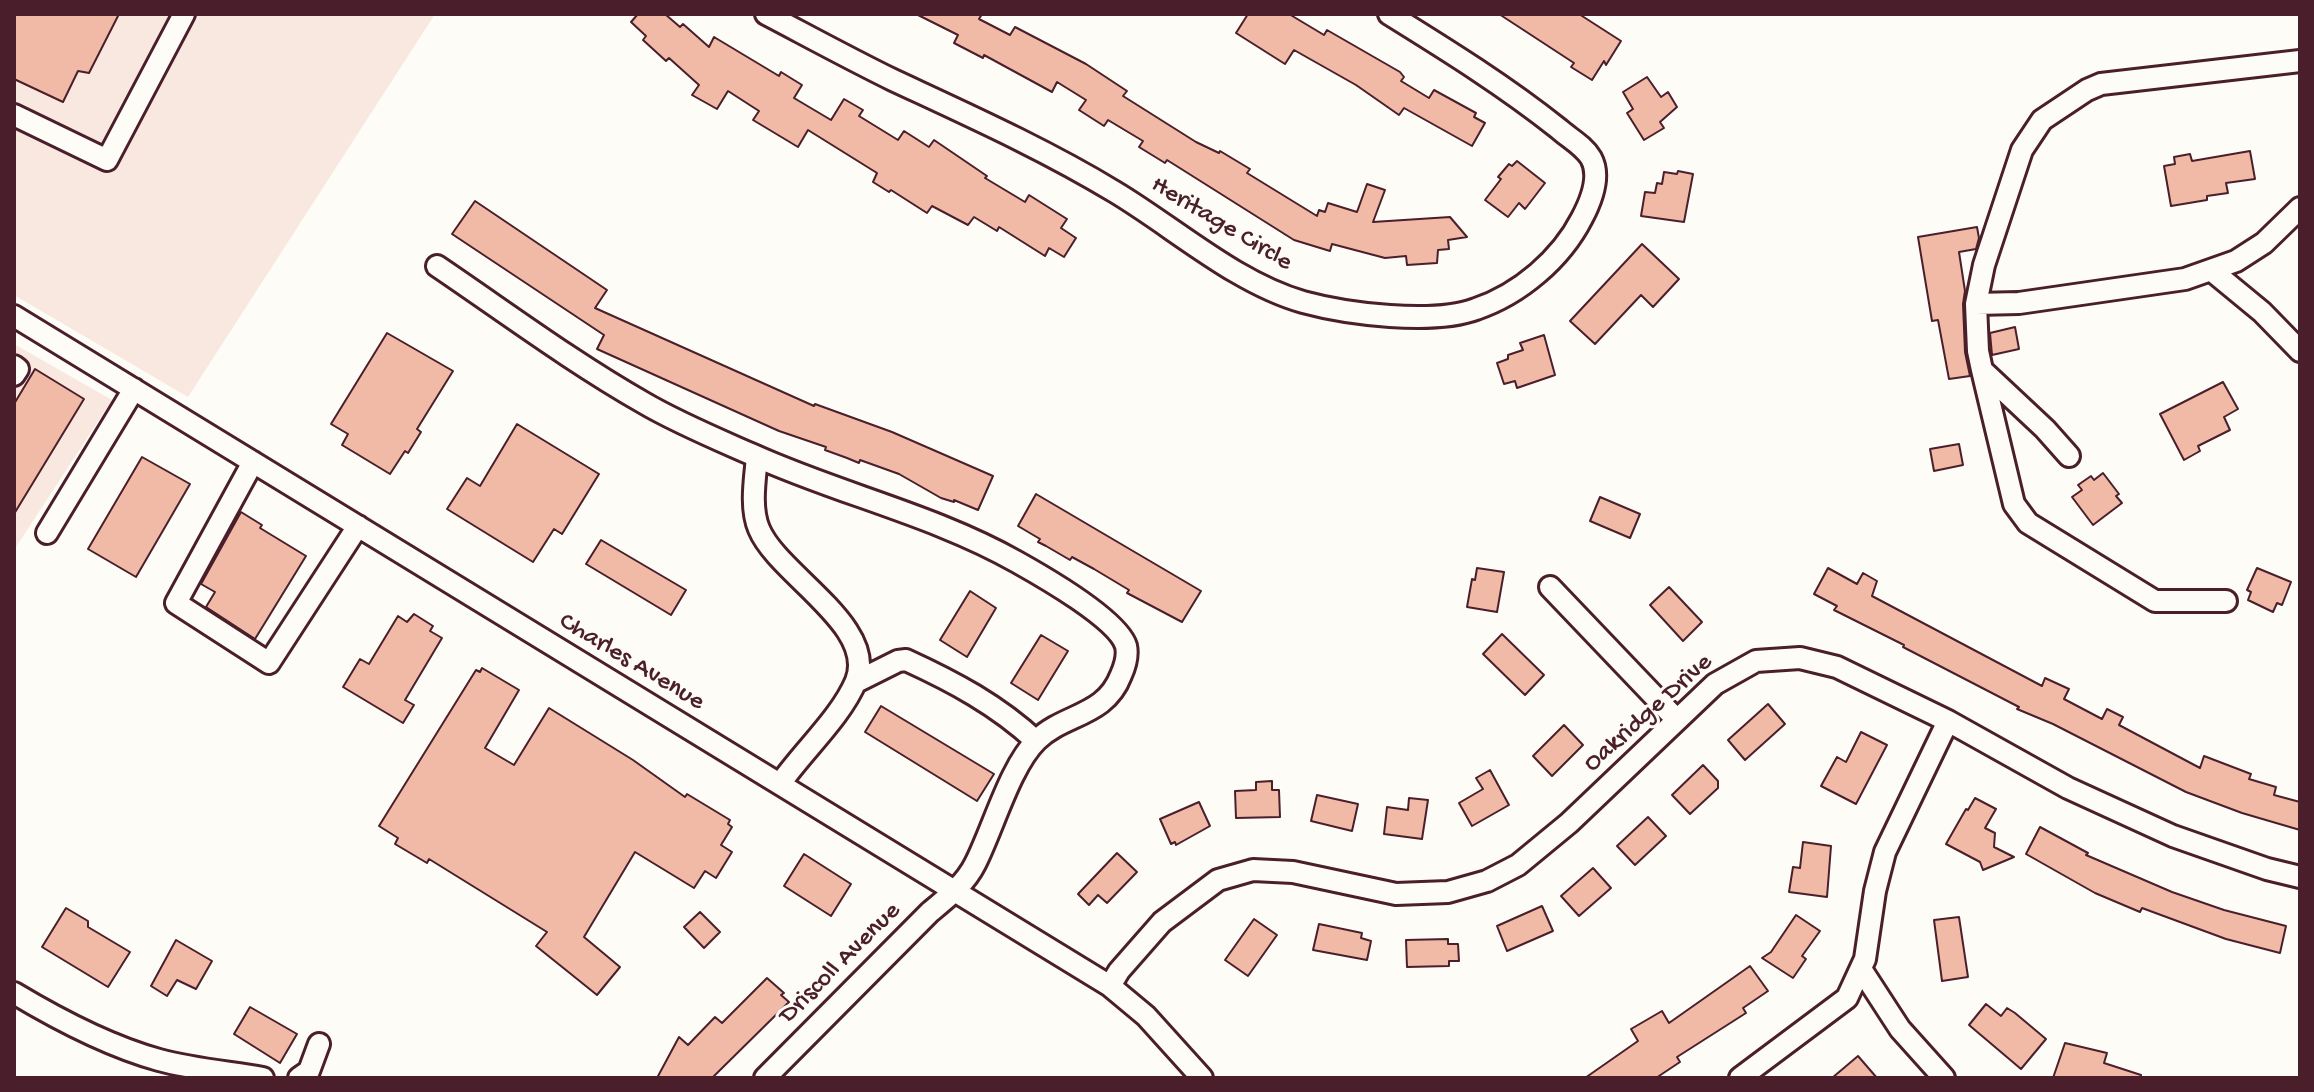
<!DOCTYPE html>
<html>
<head>
<meta charset="utf-8">
<style>
	body { margin:0 }
	#map { position:relative; width:2314px; height:1092px; overflow:hidden; background:#fdfcf7; font-family:"Gochi Hand",sans-serif }
	canvas { display:block }
	.frame { position:absolute; inset:0; border:16px solid #4a1f2b; pointer-events:none }
</style>
</head>
<body>
<div id="map">
<canvas width="2314" height="1092"></canvas>
<div class="frame"></div>
</div>
<script>
const ctx = document.querySelector('canvas').getContext('2d');
ctx.lineJoin = 'round';
function fillPath(path, color) {
  ctx.fillStyle = color;
  ctx.fill(path, 'evenodd');
}
function stroke(path, color, width, dash) {
  ctx.strokeStyle = color;
  ctx.lineWidth = width;
  ctx.lineCap = dash ? 'butt' : 'round';
  ctx.setLineDash(dash || []);
  ctx.stroke(path);
}
function label(font, color, halo, rows, align = 'center') {
  ctx.font = font + ' "Gochi Hand",sans-serif';
  ctx.lineWidth = 6;
  ctx.setLineDash([]);
  ctx.textBaseline = 'middle';
  ctx.strokeStyle = halo;
  ctx.fillStyle = color;
  for (const [text, x, y, turn = 0] of rows) {
    ctx.save();
    ctx.translate(x, y);
    ctx.rotate((+turn || 0) * Math.PI / 180);
    ctx.textAlign = isNaN(turn) ? turn : align;
    if (halo) ctx.strokeText(text, 0, 0);
    ctx.fillText(text, 0, 0);
    ctx.restore();
  }
}
fillPath(new Path2D(`
	M14,14H435L188,397L14,295Z
	M14,344L112,400L14,550Z`), '#f9e8df');
const building = new Path2D(`
	M14,14H119L89,73L78,71L63,102L14,79Z
	M638,14H665L680,27L683,24L709,47L714,37L779,76L781,72L802,85L794,98L831,120L844,99L863,110L859,116L898,140L904,131L929,147L934,140L987,176L985,178L1025,202L1029,195L1067,219L1061,228L1076,238L1064,257L1049,248L1045,256L999,227L997,231L974,217L968,225L932,206L927,213L891,190L889,192L873,182L877,173L808,130L798,147L753,120L759,111L728,91L717,109L692,95L699,85L669,58L666,61L643,40L646,36L631,22Z
	M916,14H982L979,19L1010,35L1015,27L1086,64L1127,91L1123,96L1196,142L1219,153L1220,151L1250,169L1247,173L1317,216L1319,210L1325,212L1328,203L1357,212L1367,184L1385,190L1373,222L1450,217L1467,237L1448,240L1449,249L1438,250L1437,263L1407,265L1406,256L1385,258L1332,244L1330,251L1294,240L1167,160L1165,163L1139,147L1143,141L1108,120L1104,126L1079,110L1086,100L1057,82L1052,92L984,55L983,58L954,43L958,35Z
	M1248,14H1289L1324,35L1327,30L1400,72L1404,77L1401,81L1429,98L1434,90L1476,113L1474,117L1485,123L1472,146L1404,108L1399,115L1356,85L1294,50L1285,64L1236,33Z
	M1499,14H1579L1621,41L1606,65L1604,61L1592,80L1571,67L1574,63Z
	M1647,77L1661,97L1668,92L1677,107L1660,122L1664,128L1644,140L1627,113L1633,109L1623,92Z
	M2250,151L2255,179L2226,183L2228,193L2207,196V200L2171,206L2164,166L2175,164L2174,157L2190,154L2192,161Z
	M1517,161L1545,183L1525,209L1519,203L1508,217L1485,200L1501,179L1498,177L1509,164L1512,166Z
	M1678,171L1693,174L1684,222L1641,216L1645,192L1655,193L1657,183L1662,184L1664,172L1677,174Z
	M475,201L607,290L595,308L814,406L815,404L892,432L993,476L978,510L954,500V502L941,498L899,474L860,460L859,463L847,458L825,450L826,447L779,431L597,349L604,335L452,234Z
	M1977,227L1979,238L1976,249L1959,252L1965,291L1963,304L1965,352L1970,376L1949,379L1938,320L1932,321L1918,237Z
	M1642,244L1679,279L1653,307L1641,295L1595,344L1570,321Z
	M2015,327L2019,349L1992,355L1990,333Z
	M387,333L453,371L417,429L421,432L408,453L405,451L390,474L342,445L348,434L331,424Z
	M1544,335L1555,375L1517,388L1515,381L1504,384L1497,363L1508,359V355L1523,350L1520,343Z
	M35,369L84,399L14,514V404Z
	M2223,382L2238,409L2224,417L2230,430L2198,446L2200,451L2184,460L2160,414Z
	M517,424L599,474L562,534L554,529L533,562L447,509L467,478L480,486Z
	M1959,444L1963,465L1934,471L1930,449Z
	M142,457L190,484L136,577L88,549Z
	M2103,473L2119,494L2116,496L2122,503L2093,525L2072,497L2082,490L2078,485L2091,476L2094,480Z
	M1036,494L1201,591L1182,622L1127,593L1129,590L1094,569L1072,557L1070,560L1046,546L1038,542L1040,539L1018,526Z
	M1600,497L1640,514L1630,538L1590,521Z
	M241,512L262,525L260,528L306,556L255,639L206,607L215,592L201,584Z
	M601,540L686,590L671,615L586,564Z
	M1477,568L1504,572L1497,612L1467,607L1472,579L1475,580Z
	M1828,568L1857,584L1863,573L1877,581L1872,596L2042,686L2045,678L2069,689L2064,699L2102,719L2107,709L2123,717L2119,725L2200,768L2204,756L2251,774L2249,779L2276,787L2274,795L2300,802V830L2242,813L2186,792L2053,724L2017,709L2019,707L1903,647L1904,645L1834,610L1837,606L1814,594Z
	M2257,568L2291,582L2282,605L2277,603L2273,612L2248,600L2251,592L2247,590Z
	M1669,587L1702,622L1683,641L1650,605Z
	M970,591L996,608L967,657L940,640Z
	M414,614L433,626L430,631L442,638L405,700L414,705L403,723L343,687L360,659L369,664L398,616L407,622Z
	M1502,634L1544,675L1525,695L1483,654Z
	M1041,635L1068,651L1038,700L1011,683Z
	M482,668L519,690L485,748L514,765L549,708L633,760L685,797L687,794L730,820L728,824L732,827L721,845L732,852L716,878L705,871L694,888L635,852L584,937L620,967L597,995L536,946L547,932L429,859L427,863L395,844L398,838L379,826L476,670L480,672Z
	M1768,704L1785,724L1745,760L1728,740Z
	M881,706L994,774L977,801L865,732Z
	M1564,725L1583,745L1552,776L1533,756Z
	M1861,732L1887,745L1856,804L1821,786L1837,757L1846,762Z
	M1703,765L1718,781V788L1690,814L1672,795Z
	M1490,770L1509,805L1472,826L1459,803L1483,789L1476,778Z
	M1272,781V790H1279L1280,817L1236,818L1235,791L1256,790V782Z
	M1317,795L1358,804L1352,831L1311,821Z
	M1409,798L1428,800L1422,839L1384,834L1387,807L1408,810Z
	M1975,798L1996,809L1985,828L1995,833L1994,847L2014,857L1983,870L1980,862L1946,844L1966,809L1968,810Z
	M1199,802L1210,826L1176,845L1175,842L1171,844L1160,819Z
	M1648,817L1666,836L1635,865L1617,846Z
	M2040,827L2088,853L2086,855L2172,892L2224,910L2286,926L2280,953L2226,939L2142,908L2140,912L2095,893L2026,854Z
	M1803,842L1831,846L1827,897L1789,892L1793,867L1800,868Z
	M1117,853L1137,872L1107,903L1098,895L1089,905L1078,894Z
	M804,854L851,884L831,916L784,886Z
	M1593,868L1611,888L1579,916L1561,896Z
	M1542,906L1553,931L1507,951L1497,926Z
	M66,908L88,921V927L130,952L108,987L42,947Z
	M700,912L720,932L704,948L684,927Z
	M1796,915L1820,931L1802,956L1806,959L1793,978L1762,958L1771,952Z
	M1959,917L1968,977L1942,981L1934,920Z
	M1254,919L1277,935L1248,976L1225,960Z
	M1319,924L1362,933L1361,938L1371,941L1367,960L1313,950Z
	M1448,939V944H1458L1459,961H1449V966L1407,967L1406,940Z
	M176,940L212,961L196,989L177,980L167,996L151,986Z
	M1750,966L1768,991L1743,1008L1746,1013L1677,1057L1680,1062L1656,1078H1585L1638,1041L1631,1029L1662,1011L1669,1023Z
	M767,978L784,993L781,995L789,1002L712,1078H657L679,1037L688,1045L715,1017L722,1023Z
	M1986,1004L2001,1016L2007,1008L2015,1013L2046,1039L2021,1069L1969,1025Z
	M250,1007L297,1034L280,1063L234,1034Z
	M2065,1043L2107,1053L2104,1063L2141,1075V1078H2053Z
	M1858,1056L1877,1078H1832Z`);
fillPath(building, '#f1baa6');
stroke(building, '#4a1f2b', 2);
const minor = new Path2D(`
	M766,14C808,36 850,59 893,80C968,115 1044,149 1115,192C1175,228 1236,283 1303,302C1347,314 1433,325 1476,309C1520,294 1561,259 1582,218C1591,201 1601,176 1591,158C1584,146 1569,138 1559,129C1505,86 1447,50 1389,14
	M14,115L107,160L184,14
	M437,266C505,312 572,362 644,403C678,423 717,439 753,455C839,494 934,515 1017,562C1042,576 1118,619 1126,646C1128,655 1125,666 1121,675C1105,717 1065,713 1037,740C1010,766 993,829 975,864C965,884 947,898 930,912L765,1078
	M2211,270L2262,312L2300,351
	M1976,304L2019,303L2185,279L2236,261L2264,243L2300,208
	M14,316L1110,986L1146,1016L1202,1078
	M14,366L18,369L14,375
	M1982,370L2014,504L2028,523L2155,601H2226
	M2069,456L2045,429L1982,370L1978,351L1976,304L1984,265L2022,150L2042,120L2087,90L2101,84L2300,61
	M757,457C755,479 750,508 759,529C778,575 878,626 856,681C841,717 803,751 780,784
	M253,462L176,603L269,663L358,526
	M47,533L134,389
	M1550,587L1676,719
	M856,682L898,661L906,660C954,682 997,705 1036,741
	M1861,969L1900,1029L1944,1078
	M1110,986L1119,971L1162,922L1218,880L1253,870L1293,872L1396,894L1448,892L1487,881L1518,865L1569,823L1715,684L1756,661L1800,658L1837,667L1948,721L2068,788L2173,836L2267,869L2300,877
	M14,993C59,1020 108,1046 159,1060C192,1069 228,1072 263,1078
	M299,1078L309,1071L319,1044
	M1740,1078L1847,998L1865,959L1875,891L1885,852L1948,721`);
stroke(minor, '#4a1f2b', 26);
stroke(minor, '#fdfcf7', 20);
label('26px', '#4a1f2b', '#fdfcf7', [
	["Heritage Circle",1221,225,31],
	["Charles Avenue",631,663,31],
	["Oakridge Drive",1649,714,-42],
	["Driscoll Avenue",841,964,-45]
]);
</script>
</body>
</html>
